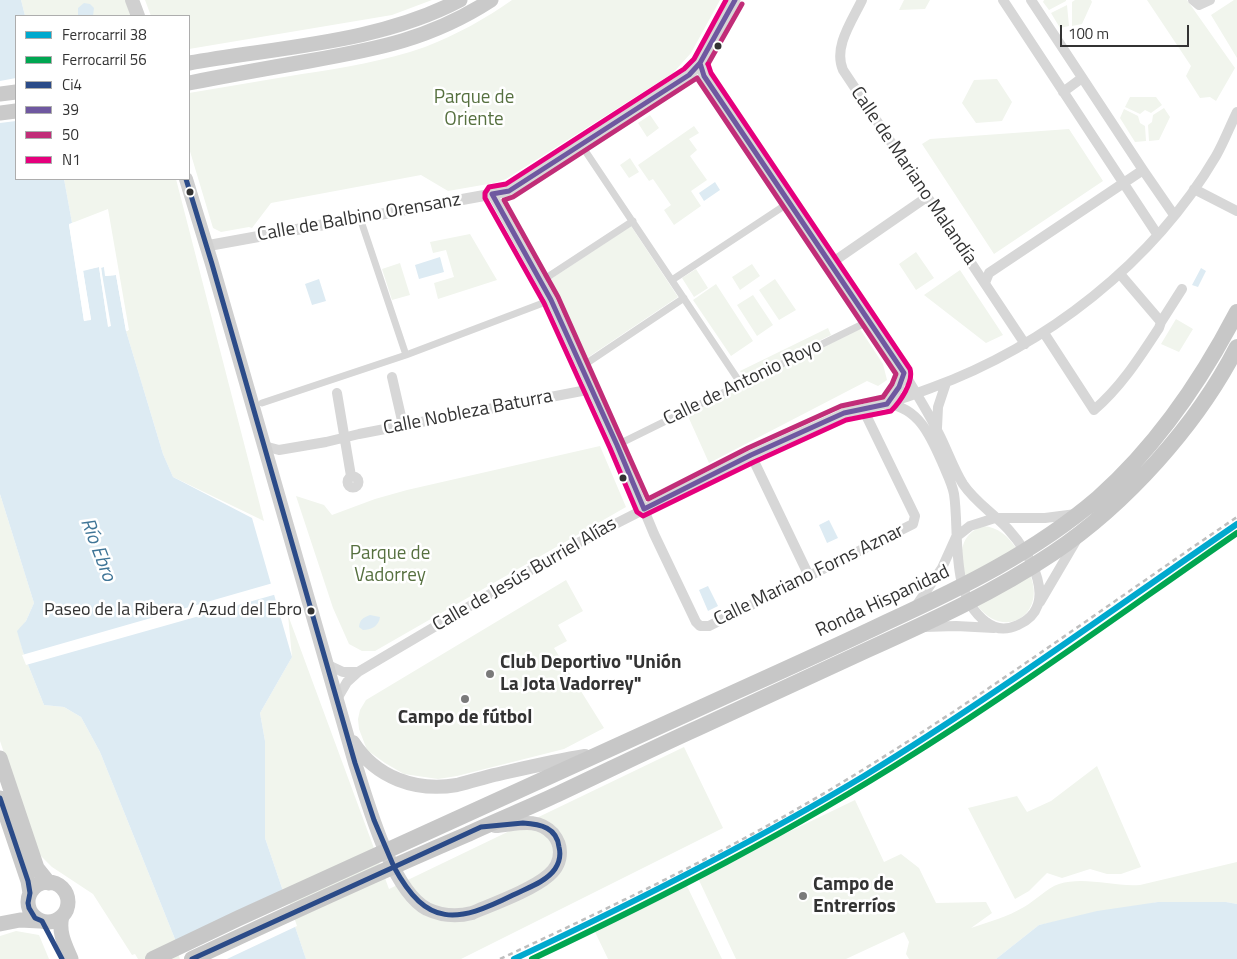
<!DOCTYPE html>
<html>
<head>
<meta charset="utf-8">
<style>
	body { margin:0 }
	#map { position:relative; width:1237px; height:959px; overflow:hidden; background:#fff; font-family:"Titillium Web",sans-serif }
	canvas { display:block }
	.legend { position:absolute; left:15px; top:15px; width:175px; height:165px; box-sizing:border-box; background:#fff; border:1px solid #adadad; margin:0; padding:6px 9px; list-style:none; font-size:15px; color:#333 }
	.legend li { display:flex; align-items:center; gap:10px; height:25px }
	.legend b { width:25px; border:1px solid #adadad }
	.scale { position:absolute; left:1060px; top:25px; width:129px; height:22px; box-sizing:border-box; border:2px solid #333; border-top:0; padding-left:6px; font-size:15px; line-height:18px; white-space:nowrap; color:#333; -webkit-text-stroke:4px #fff; paint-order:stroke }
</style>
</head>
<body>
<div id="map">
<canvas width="1237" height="959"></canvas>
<ul class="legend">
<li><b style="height:6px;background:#00a9ce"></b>Ferrocarril 38</li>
<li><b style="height:6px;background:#00a651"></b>Ferrocarril 56</li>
<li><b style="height:6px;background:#2b4b88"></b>Ci4</li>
<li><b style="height:6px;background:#6f58a0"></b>39</li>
<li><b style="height:6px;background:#c12d78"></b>50</li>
<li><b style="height:6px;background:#e5007d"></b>N1</li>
</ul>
<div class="scale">100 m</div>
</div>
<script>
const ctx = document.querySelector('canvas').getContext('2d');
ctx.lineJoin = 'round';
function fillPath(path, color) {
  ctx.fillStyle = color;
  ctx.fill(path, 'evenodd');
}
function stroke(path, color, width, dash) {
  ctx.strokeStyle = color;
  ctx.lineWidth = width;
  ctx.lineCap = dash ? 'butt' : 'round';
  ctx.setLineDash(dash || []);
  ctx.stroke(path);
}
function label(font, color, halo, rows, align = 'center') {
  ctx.font = font + ' "Titillium Web",sans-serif';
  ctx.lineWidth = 5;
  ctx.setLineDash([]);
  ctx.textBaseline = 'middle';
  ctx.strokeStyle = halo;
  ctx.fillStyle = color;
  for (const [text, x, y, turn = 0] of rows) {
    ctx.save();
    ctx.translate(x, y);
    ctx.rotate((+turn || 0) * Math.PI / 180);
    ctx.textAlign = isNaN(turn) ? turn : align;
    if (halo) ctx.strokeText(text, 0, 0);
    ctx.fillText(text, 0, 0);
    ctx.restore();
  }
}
fillPath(new Path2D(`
	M21,0H125L131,16H25Z
	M145,0H432L392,15L189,49V16H151Z
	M512,0H720L691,53L673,73L506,179L494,183L448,191L421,175L271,203L252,228L249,227L221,232L213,228L189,148V93C227,87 264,80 302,74C343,68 385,61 425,47C456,35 485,19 512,0Z
	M904,0H930L925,9L899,10Z
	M1044,0H1066V1L1049,10L1043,2Z
	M1075,0H1091L1092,2L1082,24L1072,26V2Z
	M1147,0H1187L1235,68L1216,101L1210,97L1200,98L1186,76L1191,66Z
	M1234,0H1237V58L1211,15Z
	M1067,5L1069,26L1060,28L1051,13Z
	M997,79L1012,102L1002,121L976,123L962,103L974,80Z
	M1130,97H1156L1162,105L1151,113L1145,110L1140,114L1125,107Z
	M1164,108L1170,117L1159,140L1149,141L1148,125L1152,122L1153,115Z
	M1124,109L1138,116L1140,123L1145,126L1146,141L1135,142L1120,118Z
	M650,115L659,128L647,137L638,123Z
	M694,126L699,133L689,139L697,150L690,156L707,180L691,191L701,206L674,225L664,210L671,205L653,179L649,181L638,165Z
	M1069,129L1103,181L994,254L922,144L930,139Z
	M630,158L639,172L629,178L620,165Z
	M64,179H176L264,521L173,477L163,454L126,331L129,330L108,209L72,223Z
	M631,226L678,297L587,358L551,279Z
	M470,234L497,280L438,299L434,283L454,277L446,250L433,253L430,242Z
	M916,252L934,278L916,290L899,264Z
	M400,263L410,295L392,300L382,269Z
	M752,264L760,276L740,290L732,277Z
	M696,269L708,288L694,297L682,278Z
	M960,270L1003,335L986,343L924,295Z
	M775,279L796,310L779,320L759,290Z
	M716,284L753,341L731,356L693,300Z
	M753,295L773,325L757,336L737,305Z
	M1176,319L1193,329L1179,352L1161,344Z
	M828,328L831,335L744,378L740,371Z
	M860,329L883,364L887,380L878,386L867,381L709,463L687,414Z
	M600,446L626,507L375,651H362L349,644L333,608L296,496L324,505L332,515L375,499L407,490Z
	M0,494L34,603L26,621L18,632L23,652L44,705L64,707L81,717L100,752L183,959H138L135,954L132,955L93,894L52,867L38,853L0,741Z
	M983,526C998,527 1008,536 1016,548L966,577C959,554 959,535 983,526Z
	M1030,575C1047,614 1004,642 977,605Z
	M566,580L583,611L558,625L567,641L554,648L604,728L564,749L457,776L438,779L404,774L385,763L367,750L359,729L358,719L360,710L366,700Z
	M288,615L389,889L684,747L723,828L461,959H306L265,838V741L260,713L292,657Z
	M1097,766L1141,867L1121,874H1107L1090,869L1062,878L1047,873L1029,891L1015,899L968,808L1017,796L1027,812L1051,801Z
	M855,800L884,862L901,854L919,868L936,903L986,902L992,913L971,928C989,922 1007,917 1024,907C1036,900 1047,888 1059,884C1085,876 1113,887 1140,885L1237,862V904L1226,902H1158L1039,925L996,959H909L906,954L909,942L904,932L846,959H736L697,876Z
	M687,886L722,959H608L595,932Z
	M16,931L39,935L49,959H0V936Z`), '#f1f5ed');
fillPath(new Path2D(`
	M0,0H21L25,16H16V179H64L72,223L69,225L84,321L91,319L83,270L99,267L108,326L101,267H104L106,276L116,275L126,331L163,454L173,477L252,518L292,657L260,713L265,741V838L306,959H183L100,752L81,717L64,707L44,705L23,652L17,631L26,621L34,603L0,494Z
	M84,3L90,4L94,8L93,16H78V8Z
	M715,182L720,190L704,201L699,193Z
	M440,257L444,272L419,279L415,265Z
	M1201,268L1206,271L1198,287L1192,285Z
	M319,279L326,301L312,305L305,284Z
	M829,520L838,538L827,543L819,525Z
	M708,586L718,606L708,611L699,590Z
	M370,615L380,617C379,626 371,630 363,630L359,627C360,619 363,618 370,615Z
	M1158,902H1226L1237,904V959H996L1039,925L1097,911Z`), '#ddebf3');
fillPath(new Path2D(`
	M16,78V121L0,123V81Z
	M75,222L74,225L71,226L86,318H88L80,270L105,264L108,273H116L118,274L128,331H126L116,275L105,276L104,267L101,268L111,326L108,327L99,267L83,271L91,320L84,321L69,224Z
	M273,583L277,594L26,665L22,655Z
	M285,890L297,926L227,959H180L173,942Z`), '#fff');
stroke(new Path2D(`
	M586,152L741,384
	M361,221L406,355
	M672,280L790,202
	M540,282L633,221
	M581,367L684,298
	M262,403L406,355L551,300
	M617,445L869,321`), '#d7d7d7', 7);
stroke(new Path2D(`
	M862,0C852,21 833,47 843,70L1025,344
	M1003,0L1157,234
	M1031,0L1143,170L1174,215
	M1193,0L1199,5L1210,0
	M1063,92L1082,78
	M1194,189L1237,211
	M492,194L551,300L617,445L654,534L696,622L700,626H709L913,524L915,516L863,409
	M830,264L927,197
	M1120,274L1161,322
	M985,283L989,273L1143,170
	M1044,333L1094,410C1121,387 1140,357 1159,328L1161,322L1182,289
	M392,377L403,425
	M337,393L351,476
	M887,404L899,387L904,373
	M888,404C919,408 931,437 942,462C946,472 952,483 954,494C960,533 949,595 986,622C996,630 1007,630 1018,625C1061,606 1030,553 1008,529C993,513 975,502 963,484C953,468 947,449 938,432C928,412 916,393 904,373
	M937,428L938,407L946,383
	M264,446L279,450L326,442L359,434L592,389
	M751,455L809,576
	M347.5 482a5.5 5.5 0 1 1 11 0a5.5 5.5 0 1 1-11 0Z
	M1040,602L1077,539
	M916,606L942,568L956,537L970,526L995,518H1045L1076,514
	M924,627L956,626L994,628
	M328,665L343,672H358
	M337,699L347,682L358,672L568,548L751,455L838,416L844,413C874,408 903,399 931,388C1046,346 1153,263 1216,156C1224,142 1230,126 1237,112`), '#d7d7d7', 10);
stroke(new Path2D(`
	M700,63L704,76L904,373
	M206,246L509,191L689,75L700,63L735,0`), '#d7d7d7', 11);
stroke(new Path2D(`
	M132,0L138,16
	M186,179L212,264L355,763C367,800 391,890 427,909C442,916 457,917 472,913C493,904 532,890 549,875C556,869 560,861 560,852C560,845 557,839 553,834C537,816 515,825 495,826
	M353,742C376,778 416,792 457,785C470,782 482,778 494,775C525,768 554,761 585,756`), '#d0d0d0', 14);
stroke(new Path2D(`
	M189,63C278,47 379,43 460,0
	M189,83C229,75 269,68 309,61C377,49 431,39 491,0
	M0,94L16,92
	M0,113L16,111
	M0,758L37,868L49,883
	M0,798L28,881L30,893
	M28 902a20 20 0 1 1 40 0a20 20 0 1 1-40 0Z
	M62,916C58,932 65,945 71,959
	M0,924L20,920L40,921`), '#cacaca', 15);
stroke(new Path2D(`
	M153,959L239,918C405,843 569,767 735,692C786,669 837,646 887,622C961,588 1035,552 1098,498C1157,446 1201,381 1237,312
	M192,959C283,916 375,874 468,834C498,820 528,808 558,794C605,772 651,749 698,728C754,702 810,676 867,650C931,621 995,592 1053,553C1126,504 1197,425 1237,347`), '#c7c7c7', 16);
stroke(new Path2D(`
	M500,959C624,901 747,842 864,769C992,690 1113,601 1237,517`), '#bebebe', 2.5, [5, 4]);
stroke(new Path2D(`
	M186,179L212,264L355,763L374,820L394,867
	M0,798L28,881L30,893L28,903L29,908L35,918L42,921L62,959
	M523,823C541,824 557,828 559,847C561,855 559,863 555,869C546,882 527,888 513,895C457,923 427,928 394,867L481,827Z
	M192,959L394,867`), '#2b4b88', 5);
stroke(new Path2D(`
	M700,63L704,76L904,373L899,387L887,404L844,413L751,455L644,509L617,445L551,300L492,194L509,191L689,75Z
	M700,63L735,0`), '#6f58a0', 5);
stroke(new Path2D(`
	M708,64L742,4
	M697,78L896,374L892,384L883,397L841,406L748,448L648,499L558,297L504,200L513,197Z`), '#c12d78', 5);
stroke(new Path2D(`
	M708,64L711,73L910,369C914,382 900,402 891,411L846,420L754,462L643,516L637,512L610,448L544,303L485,198V193L489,187L506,184L684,69L694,59L726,0`), '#e5007d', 5);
stroke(new Path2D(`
	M514,959C633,903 751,844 864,776C992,698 1113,609 1237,524`), '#00a9ce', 6);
stroke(new Path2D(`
	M532,959C663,897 792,831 915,753C1025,684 1130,607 1237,533`), '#00a651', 6);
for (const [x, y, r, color] of [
	[718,46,4.5,"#333"],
	[190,192,4.5,"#333"],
	[623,478,4.5,"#333"],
	[311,611,4.5,"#333"],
	[490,674,5,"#7a7a7a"],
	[465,699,5,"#7a7a7a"],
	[803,896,5,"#7a7a7a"]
]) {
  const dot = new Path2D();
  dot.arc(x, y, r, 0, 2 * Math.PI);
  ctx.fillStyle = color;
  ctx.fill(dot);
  stroke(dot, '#fff', 2);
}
label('18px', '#333', '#fff', [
	["Paseo de la Ribera / Azud del Ebro",302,611]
], 'right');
label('19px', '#56703f', '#fff', [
	["Parque de",474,98],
	["Oriente",474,120],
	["Parque de",390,554],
	["Vadorrey",390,576]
]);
label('19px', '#333', '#fff', [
	["Calle de Mariano Malandía",913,176,56],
	["Calle de Balbino Orensanz",359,218,-10],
	["Calle de Antonio Royo",743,383,-26],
	["Calle Nobleza Baturra",468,413,-11],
	["Calle de Jesús Burriel Alías",525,575,-30],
	["Calle Mariano Forns Aznar",809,576,-26],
	["Ronda Hispanidad",883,602,-25]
]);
label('bold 19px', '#333', '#fff', [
	["Club Deportivo \"Unión",500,663],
	["La Jota Vadorrey\"",500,685],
	["Campo de fútbol",465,718,"center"],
	["Campo de",813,885],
	["Entrerríos",813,907]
], 'left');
label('italic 20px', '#3f7597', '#fff', [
	["Río Ebro",97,550,69]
]);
</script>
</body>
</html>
